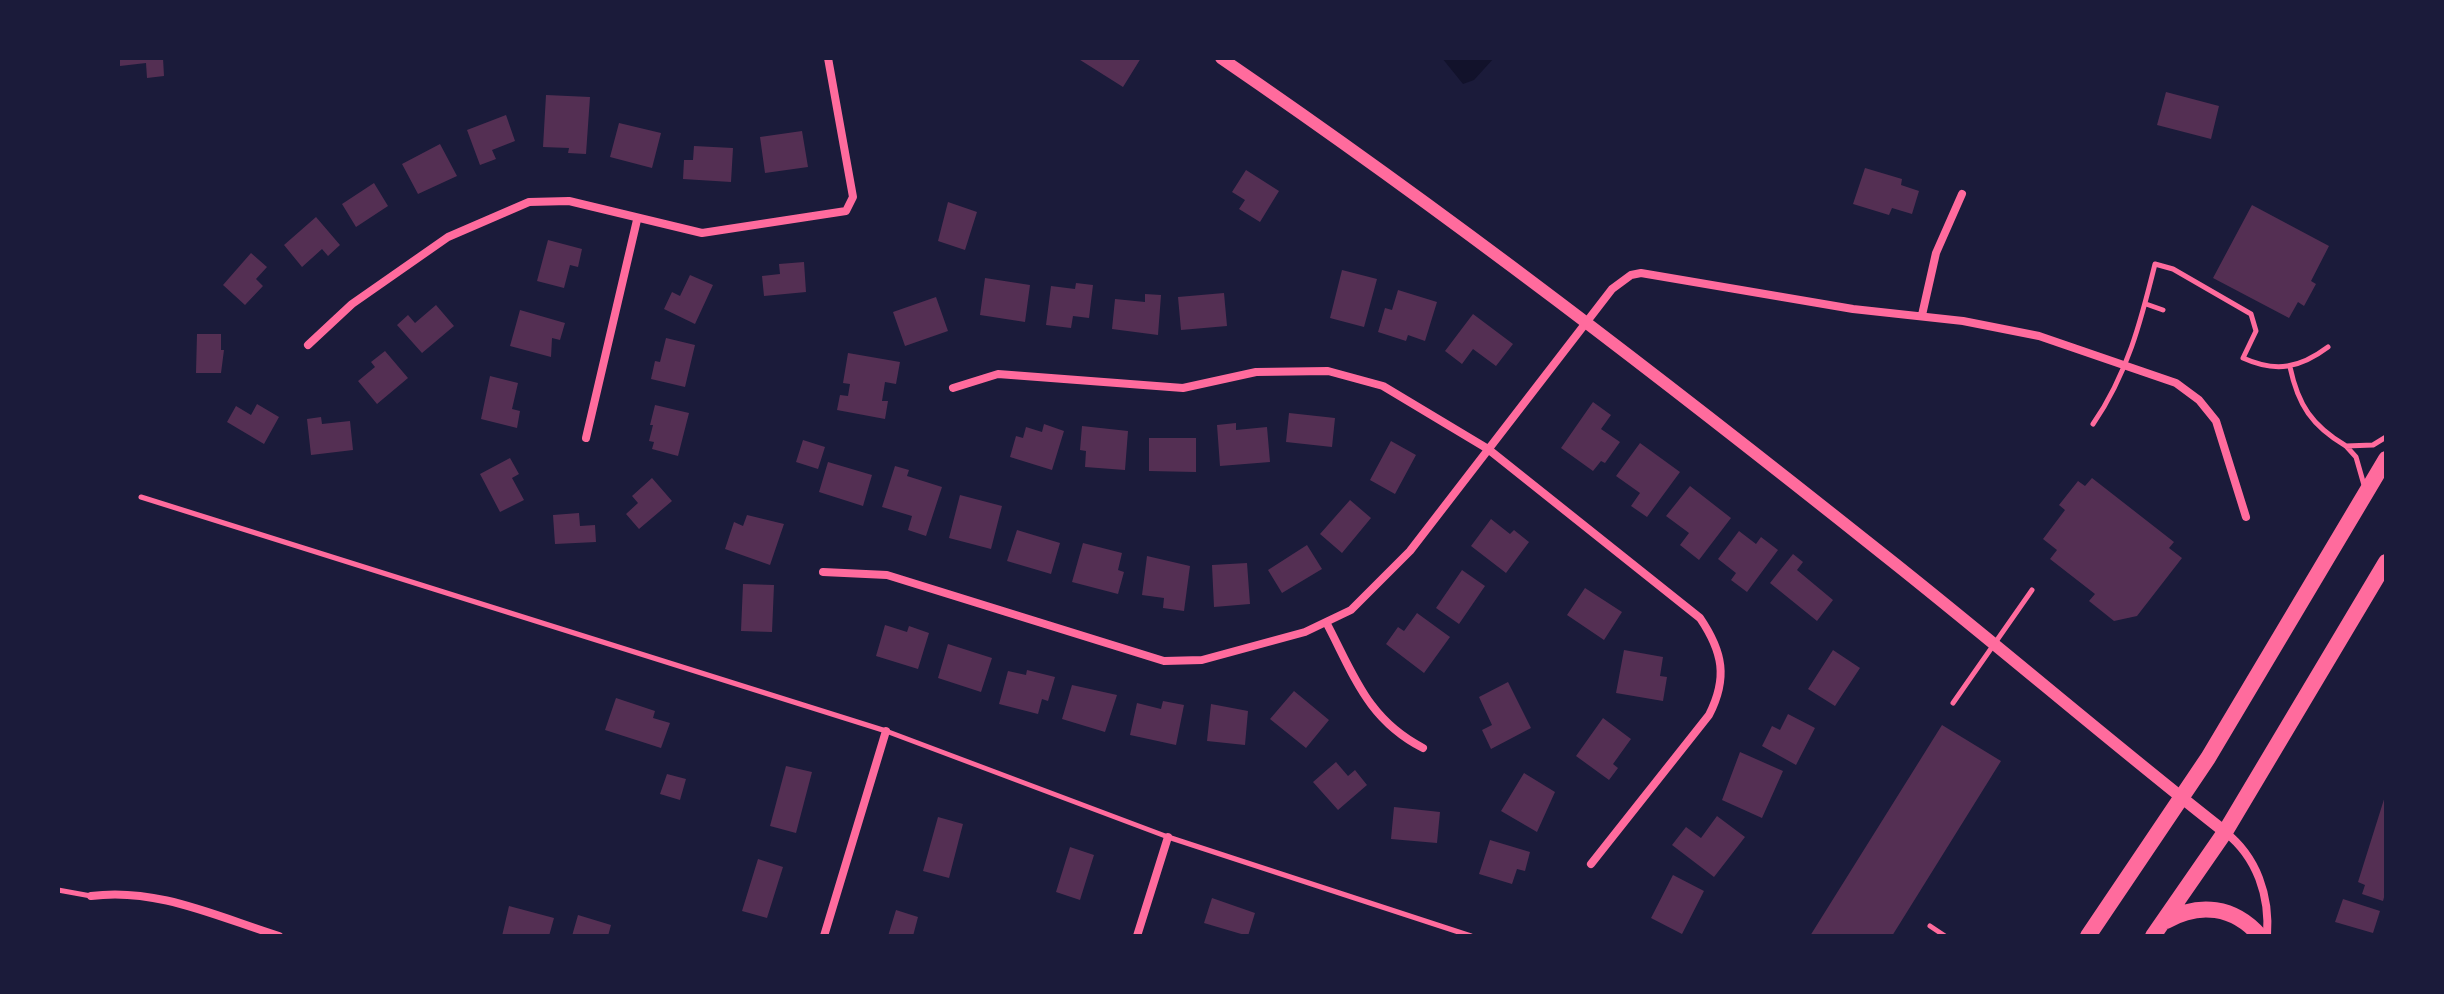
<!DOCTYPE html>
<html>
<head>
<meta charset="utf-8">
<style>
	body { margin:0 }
	#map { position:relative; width:2444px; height:994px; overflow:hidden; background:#1b1b3a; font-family:"Space Grotesk",sans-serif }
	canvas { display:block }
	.frame { position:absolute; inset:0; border:60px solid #1b1b3a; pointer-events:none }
</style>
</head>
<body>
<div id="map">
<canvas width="2444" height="994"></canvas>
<div class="frame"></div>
</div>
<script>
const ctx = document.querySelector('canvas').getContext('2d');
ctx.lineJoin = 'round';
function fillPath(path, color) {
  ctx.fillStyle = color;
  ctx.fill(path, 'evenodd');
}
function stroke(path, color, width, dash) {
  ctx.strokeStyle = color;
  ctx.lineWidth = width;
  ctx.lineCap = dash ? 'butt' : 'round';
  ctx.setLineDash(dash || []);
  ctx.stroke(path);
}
fillPath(new Path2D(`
	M1442,58H1494L1474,80L1463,84Z`), '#12122b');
fillPath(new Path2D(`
	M120,58H163L164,76L147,78L146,63L120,66Z
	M1077,58H1141L1123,87Z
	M2166,92L2219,106L2211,139L2157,125Z
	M546,95L590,97L586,154L568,153L569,148L543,147Z
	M506,115L515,141L492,150L496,159L480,165L467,130Z
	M619,123L661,133L652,168L610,157Z
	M802,131L808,167L765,173L760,137Z
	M440,144L457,176L418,194L402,164Z
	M694,146L733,148L731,182L683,179L684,160H693Z
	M1865,168L1902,179L1901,185L1919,191L1912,214L1892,208L1889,215L1853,204Z
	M1246,170L1279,191L1260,222L1239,209L1245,200L1232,192Z
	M374,183L388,206L356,227L342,204Z
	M948,202L977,212L965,250L938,241Z
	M2252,205L2329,246L2311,281L2316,284L2304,306L2298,302L2289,318L2213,278Z
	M316,217L340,245L328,256L322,249L302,267L284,245Z
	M548,240L582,249L578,267L570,265L564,288L537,281Z
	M251,253L267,267L256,279L263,286L245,305L223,285Z
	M804,262L806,292L764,296L762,276L780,274L779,264Z
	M1342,270L1377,279L1364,327L1330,318Z
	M690,275L713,285L695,324L664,309L672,292L680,296Z
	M985,278L1030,285L1025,322L980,315Z
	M1076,283L1093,285L1089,318L1073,316L1071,328L1046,325L1051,286L1075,289Z
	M1398,290L1437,302L1425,341L1408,335L1406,341L1378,332L1385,308L1392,310Z
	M1224,293L1227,326L1181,330L1178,297Z
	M1145,294L1161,295L1158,335L1112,329L1115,299L1145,302Z
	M936,297L948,331L905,346L893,312Z
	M436,305L454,326L422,353L397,325L408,315L415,323Z
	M520,310L565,323L560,340L552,338L551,357L510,346Z
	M1473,314L1513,344L1496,366L1473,349L1462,364L1445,351Z
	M197,334H221V350H224L221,373H196Z
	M666,338L695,345L685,387L651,379L655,361L660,362Z
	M385,351L408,378L377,404L358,381L375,367L371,362Z
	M848,353L900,362L896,384L885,382L882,401H888L885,419L837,410L840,395L848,396L850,384L843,383Z
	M490,376L518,383L512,409L520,411L517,428L481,419Z
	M1593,402L1611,415L1601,429L1620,442L1605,463L1601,461L1593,471L1561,448Z
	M257,404L279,417L264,444L227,422L236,406L251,415Z
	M655,405L689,413L678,456L652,449L654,442L649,441L653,425H650Z
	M1289,413L1335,418L1332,447L1286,442Z
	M321,417L322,424L350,421L353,450L311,455L307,419Z
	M1236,423V430L1267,427L1270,462L1220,466L1217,425Z
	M1044,424L1064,431L1052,470L1010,457L1016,436L1023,438L1026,427L1042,432Z
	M1082,426L1128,431L1125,470L1085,467L1086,451L1080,450Z
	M1149,438H1196V472L1149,471Z
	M803,440L825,447L818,469L796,462Z
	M1391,441L1416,455L1395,494L1370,480Z
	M1640,443L1680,472L1647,517L1631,506L1640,493L1616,476Z
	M510,458L519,474L512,478L524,500L500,512L480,474Z
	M828,462L872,475L863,506L819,492Z
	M895,466L909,470L907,476L942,487L926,536L908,530L912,516L882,507Z
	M652,478L672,501L639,529L626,514L638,503L632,496Z
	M2092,478L2174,542L2169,548L2182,558L2137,616L2114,621L2089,601L2095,594L2050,559L2057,550L2043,539L2065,510L2059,505L2078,481L2085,486Z
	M1690,486L1731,518L1699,560L1680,545L1689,533L1666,516Z
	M960,495L1002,506L991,549L949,538Z
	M1350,500L1371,518L1342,553L1320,534Z
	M579,513L580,526L595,525L596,542L555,544L553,515Z
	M747,515L784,524L770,565L725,549L734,522L743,526Z
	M1491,519L1510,534L1514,530L1529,542L1506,573L1471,546Z
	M1017,530L1060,543L1051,574L1007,561Z
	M1739,531L1756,544L1761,537L1778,550L1747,592L1731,580L1736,573L1718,559Z
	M1083,543L1122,553L1118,570L1124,572L1118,594L1072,582Z
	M1307,545L1322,569L1282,593L1268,570Z
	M1793,554L1803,562L1797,570L1833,600L1817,621L1770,583Z
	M1147,556L1190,566L1184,611L1163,608L1164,598L1142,595Z
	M1247,563L1250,604L1214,607L1212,565Z
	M1462,570L1485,586L1459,624L1436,608Z
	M743,584L774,585L772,632L741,631Z
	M1585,588L1622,612L1604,640L1567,615Z
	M1417,613L1450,637L1424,673L1386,644L1398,627L1404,631Z
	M885,625L907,632L909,626L929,633L918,669L876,656Z
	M948,644L992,658L981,692L938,678Z
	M1624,650L1663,657L1660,676L1667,677L1663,701L1616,693Z
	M1833,650L1860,668L1835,706L1808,689Z
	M1027,670L1055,677L1048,701L1042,699L1038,714L999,704L1008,671L1026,675Z
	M1508,682L1531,728L1491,749L1482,730L1492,725L1479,697Z
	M1072,685L1117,695L1105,732L1062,719Z
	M1294,691L1329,720L1306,748L1270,719Z
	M616,698L655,711L653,718L670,723L661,748L605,730Z
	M1163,701L1184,705L1176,745L1130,735L1137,703L1161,709Z
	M1211,704L1248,711L1245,745L1207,741Z
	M1788,714L1815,728L1796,765L1762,746L1772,726L1780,730Z
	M1603,718L1631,739L1613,764L1618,768L1609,780L1576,756Z
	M1942,725L2001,761L1892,936H1810Z
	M1740,752L1783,771L1762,818L1722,800Z
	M1336,762L1348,776L1355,770L1367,785L1338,810L1313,782Z
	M786,766L812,772L796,833L770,826Z
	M1524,773L1555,792L1537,832L1501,811Z
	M667,774L686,779L680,800L660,794Z
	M2386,793V890L2383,901L2362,894L2365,885L2358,882Z
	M1394,807L1440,812L1437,843L1391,839Z
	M1717,816L1745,837L1714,877L1672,845L1686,827L1701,838Z
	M938,817L963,824L949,878L923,871Z
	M1490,840L1530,852L1525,871L1517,869L1512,884L1479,874Z
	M1070,847L1094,855L1080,900L1056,892Z
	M758,859L783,867L767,918L742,911Z
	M1673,875L1704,891L1682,934L1651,918Z
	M1212,898L1255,913L1248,936L1204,923Z
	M2343,899L2380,911L2373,933L2335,922Z
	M509,906L554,918L549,936H502Z
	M896,910L918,917L913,936H888Z
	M578,915L611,925L608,936H572Z`), '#542f53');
stroke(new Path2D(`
	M2146,304L2163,310
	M2290,367C2298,405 2312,426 2346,446
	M2093,424C2127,375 2141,321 2155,264L2173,269L2251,314L2256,331L2243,358C2276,373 2300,368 2328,347
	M2364,485L2356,457L2346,446L2373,445L2386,437
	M141,497L886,731L1168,837L1471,936
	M1953,703L2032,590
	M58,890L91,896
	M1930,926L1945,936`), '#ff6b9d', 5);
stroke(new Path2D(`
	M1922,315L1936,253L1962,194
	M308,345L352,304L448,237L529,202L569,201L702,233L846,211L853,197L828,58
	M953,388L998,374L1183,388L1256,372L1328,371L1383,386L1488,449L1700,618C1723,652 1728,678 1709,715L1591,864
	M586,438L637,220
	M823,572L887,575L1164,661L1202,660L1305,632L1351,610L1410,551L1612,289L1631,275L1641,273L1853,309L1963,321L2039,336L2176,383L2199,400L2216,421L2246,517
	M1326,622C1354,675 1367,719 1423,748
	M2225,832C2257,857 2270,896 2267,936
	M91,896C156,887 218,917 279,936
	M824,936L886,731
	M1137,936L1168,837`), '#ff6b9d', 8);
stroke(new Path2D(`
	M1221,58C1449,214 1668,383 1884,555C1999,646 2110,742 2225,832`), '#ff6b9d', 12);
stroke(new Path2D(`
	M2166,921C2199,902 2234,906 2260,936
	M2088,936L2208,758L2386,459
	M2153,936L2225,832L2386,562`), '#ff6b9d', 16);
</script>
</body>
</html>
